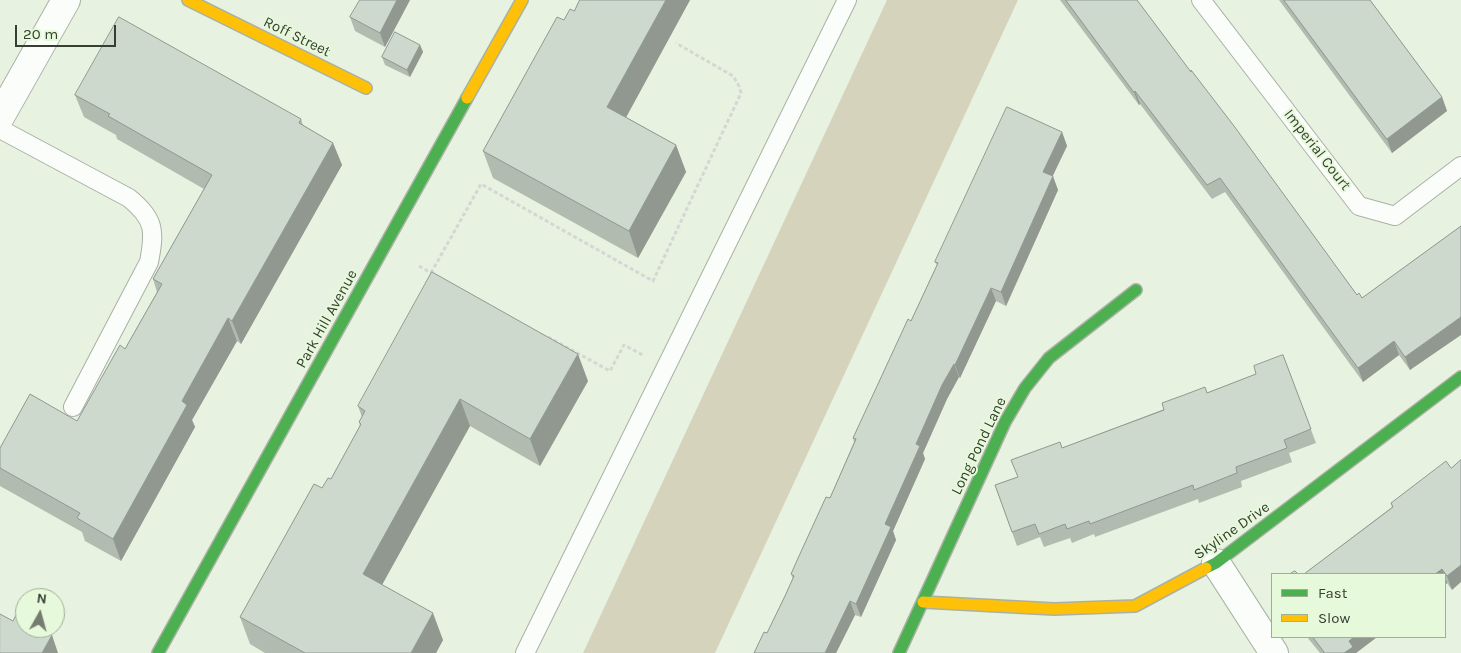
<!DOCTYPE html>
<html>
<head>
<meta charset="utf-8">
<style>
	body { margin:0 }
	#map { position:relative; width:1461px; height:653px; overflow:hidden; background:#e7f2e1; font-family:Karla,sans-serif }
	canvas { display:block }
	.legend { position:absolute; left:1271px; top:573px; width:175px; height:65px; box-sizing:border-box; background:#e6f9da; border:1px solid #a0ae97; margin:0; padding:6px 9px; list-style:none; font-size:15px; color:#373e32 }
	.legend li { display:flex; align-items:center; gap:10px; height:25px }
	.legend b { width:25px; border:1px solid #a0ae97 }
	.north { position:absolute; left:15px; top:588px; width:50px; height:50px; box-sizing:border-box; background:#e6f9da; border:1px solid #a0ae97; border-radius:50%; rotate:7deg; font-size:14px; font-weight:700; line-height:20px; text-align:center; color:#373e32 }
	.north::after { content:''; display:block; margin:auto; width:18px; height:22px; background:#757d6f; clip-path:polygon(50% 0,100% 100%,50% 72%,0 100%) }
	.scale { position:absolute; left:15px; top:25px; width:101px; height:22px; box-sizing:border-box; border:2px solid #373e32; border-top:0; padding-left:6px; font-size:15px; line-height:18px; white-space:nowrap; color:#373e32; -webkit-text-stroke:4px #e6f9da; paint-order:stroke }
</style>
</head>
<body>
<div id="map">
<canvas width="1461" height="653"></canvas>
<ul class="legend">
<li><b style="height:6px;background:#4caf50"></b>Fast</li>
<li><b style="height:6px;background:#ffc107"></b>Slow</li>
</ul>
<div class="north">N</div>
<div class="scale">20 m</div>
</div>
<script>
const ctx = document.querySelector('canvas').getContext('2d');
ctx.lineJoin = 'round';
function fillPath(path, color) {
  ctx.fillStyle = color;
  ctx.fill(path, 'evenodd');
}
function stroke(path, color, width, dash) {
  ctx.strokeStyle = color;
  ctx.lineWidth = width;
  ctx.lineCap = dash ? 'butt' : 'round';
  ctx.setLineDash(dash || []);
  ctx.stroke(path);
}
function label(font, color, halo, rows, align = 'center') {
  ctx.font = font + ' Karla,sans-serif';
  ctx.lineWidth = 4;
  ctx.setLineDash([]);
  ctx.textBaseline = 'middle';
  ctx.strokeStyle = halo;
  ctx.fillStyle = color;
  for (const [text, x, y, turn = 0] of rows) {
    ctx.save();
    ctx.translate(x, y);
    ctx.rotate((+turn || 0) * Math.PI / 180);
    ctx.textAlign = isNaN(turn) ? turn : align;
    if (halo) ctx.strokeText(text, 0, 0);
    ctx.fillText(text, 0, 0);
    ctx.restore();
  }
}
fillPath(new Path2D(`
	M887,0H1018L715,653H583Z`), '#d5d3bc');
const lane = new Path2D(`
	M1201,0L1359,206L1395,216L1461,166
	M0,129L129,198C155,219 155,231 149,262L73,407
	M525,653L847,0`);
const street = new Path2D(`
	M0,117L66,0
	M1216,563L1274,653`);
const fast = new Path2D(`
	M1206,568L1216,563L1461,377
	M158,653L467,98
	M899,653L1005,422L1025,388L1049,358L1136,290`);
const slow = new Path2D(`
	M188,0L366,88
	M467,98L522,0
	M923,602L1054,609L1135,606L1206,568`);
stroke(lane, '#a9b1a4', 20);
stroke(street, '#a9b1a4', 30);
stroke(fast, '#a9b1a4', 14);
stroke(slow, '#a9b1a4', 14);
stroke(new Path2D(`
	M419,266L431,273
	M431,273L481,184L653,281L741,93L739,86L733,76L676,43
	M548,337L610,371L624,345L643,355`), '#d4d7d3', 3, [4, 2.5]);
stroke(lane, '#fbfdfa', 18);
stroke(street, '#fbfdfa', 28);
stroke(fast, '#4caf50', 11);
stroke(slow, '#ffc107', 11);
fillPath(new Path2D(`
	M410,0L385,47L355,31L350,17Z
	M580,0H690L626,117L676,145L686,172L638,258L493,178L483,151L564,20L574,11Z
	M1060,0H1137L1357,295L1362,298L1461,226L1410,370L1399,355L1363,382L1225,192L1212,199L1140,104L1139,105Z
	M1279,0H1370L1442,97L1447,111L1392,153Z
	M420,45L423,52L410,77L385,65L382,57Z
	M75,95L301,119L303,125L333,143L342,165L241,344L237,341L192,420L195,427L121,561L85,541L82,532L0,486V448L77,421L125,349L157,292L153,279L204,189L117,139L116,135L84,117Z
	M1062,132L1067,146L1052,176L1058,190L1006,306L996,301L960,378L959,377L947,399L923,453L925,459L893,531L896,540L861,617L855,615L836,653H754L767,633L793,579L791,574L830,498L854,442L853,438L911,321L937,265L935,262Z
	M1283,355L1316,443L1289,453L1292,462L1241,481L1242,487L1199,503L1198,499L1095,537L1094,534L1072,543L1070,538L1044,547L1040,537L1017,546L995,485L1017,477L1062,448L1256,374Z
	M588,381L540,466L470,426L382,585L443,640L436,653H265L250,644L240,617L322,488L331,479L360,426L359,422L362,417L358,406Z
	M1451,468L1452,590L1447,583L1445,585V574H1304L1392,507L1391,503Z
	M1307,637H1377L1356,653H1320Z`), '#b1bbb0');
fillPath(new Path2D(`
	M397,0H410L385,47L380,33Z
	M666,0H690L617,134L607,107Z
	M420,45L423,52L410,77L407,70Z
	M1135,91L1140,104L1139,105L1134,92Z
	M1442,97L1447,111L1392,153L1387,139Z
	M1062,132L1067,146L1048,186L1043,172Z
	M333,143L342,165L241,344L232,321Z
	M676,145L686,172L638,258L629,231Z
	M1053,176L1058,190L1006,306L1001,292Z
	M991,288L996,301L960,378L955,365Z
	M1461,317V335L1410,370L1405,357Z
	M228,318L237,341L192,420L195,427L121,561L113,539L182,401Z
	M1394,341L1399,355L1363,382L1358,368Z
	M578,354L588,381L540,466L530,439Z
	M954,364L959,377L947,399L923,453L925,459L893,531L896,540L861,617L856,604L885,524L916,444L942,385Z
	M460,399L470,426L373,601L363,574Z
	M1461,565V582L1452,590L1447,576Z
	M1442,569L1444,574H1435Z
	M1445,576L1447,583L1445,585Z
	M850,601L855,615L836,653H825Z
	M433,613L443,640L436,653H411Z
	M52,635L58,653H42Z
	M1354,637H1377L1356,653H1344L1349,641Z`), '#909890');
const building = new Path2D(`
	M360,0H397L380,33L350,17Z
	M580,0H666L607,107L676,145L629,231L483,151L557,17L564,20L570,9L574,11Z
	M1066,0H1137L1191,72V70L1234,126L1357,295L1359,293L1362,298L1461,226V317L1405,357L1394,341L1358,368L1220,178L1207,185L1135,91L1134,92Z
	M1284,0H1370L1442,97L1387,139Z
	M119,17L301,119L299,123L333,143L232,321L228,318L182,401L187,405L113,539L77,518L80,513L0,468V448L30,394L77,421L120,345L125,349L162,284L153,279L212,175L108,116L110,114L75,95Z
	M395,32L420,45L407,70L382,57Z
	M1007,107L1062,132L1043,172L1053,176L1001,292L991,288L955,365L954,364L942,385L916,444L920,446L885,524L891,527L856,604L850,601L825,653H754L764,632L767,633L785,596L794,576L791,574L799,556L826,497L830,498L856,439L853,438L908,319L911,321L938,263L935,262Z
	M432,272L578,354L530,439L460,399L363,574L433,613L411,653H305L240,617L314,484L322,488L328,478L331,479L361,424L359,422L365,411L358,406Z
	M1283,355L1311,429L1284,440L1287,448L1236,467L1237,473L1194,490L1193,485L1090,524L1089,521L1067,529L1065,524L1039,534L1035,524L1012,532L995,485L1018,477L1011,460L1060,442L1062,448L1164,410L1162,403L1184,395L1205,387L1207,393L1256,374L1254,366Z
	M1461,460V565L1447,576L1442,569L1435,574H1304L1393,507L1391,503L1446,461L1451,468Z
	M1295,571L1298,574H1290Z
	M0,614L13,621L16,615L25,620V628H39L52,635L42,653H0Z
	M1313,637H1354L1349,641L1353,647L1344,653H1325Z`);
fillPath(building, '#ced9cd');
stroke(building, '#909890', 1);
label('15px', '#373e32', '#e6f9da', [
	["Roff Street",297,37,26],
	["Imperial Court",1317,150,52],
	["Park Hill Avenue",327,319,-61],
	["Long Pond Lane",979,446,-64],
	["Skyline Drive",1232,531,-35]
]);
</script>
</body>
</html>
